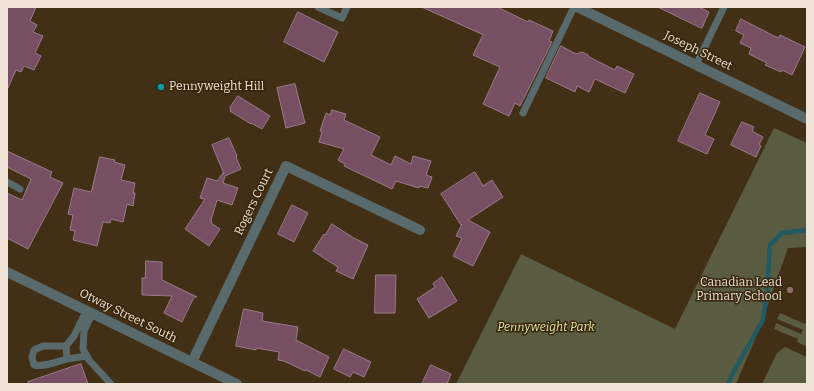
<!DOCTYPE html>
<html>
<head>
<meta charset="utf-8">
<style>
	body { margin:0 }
	#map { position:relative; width:814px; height:391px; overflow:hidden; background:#413016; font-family:Bitter,serif }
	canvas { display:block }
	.frame { position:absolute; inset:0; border:8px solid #efe4d5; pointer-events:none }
</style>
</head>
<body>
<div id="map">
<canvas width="814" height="391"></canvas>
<div class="frame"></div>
</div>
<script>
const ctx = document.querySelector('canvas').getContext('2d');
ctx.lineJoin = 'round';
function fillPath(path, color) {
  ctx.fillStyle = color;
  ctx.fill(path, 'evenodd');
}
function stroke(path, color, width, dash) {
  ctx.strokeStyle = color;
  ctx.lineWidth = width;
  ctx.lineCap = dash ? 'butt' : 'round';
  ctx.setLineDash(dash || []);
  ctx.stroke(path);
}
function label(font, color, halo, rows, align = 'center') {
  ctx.font = font + ' Bitter,serif';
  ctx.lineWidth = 3;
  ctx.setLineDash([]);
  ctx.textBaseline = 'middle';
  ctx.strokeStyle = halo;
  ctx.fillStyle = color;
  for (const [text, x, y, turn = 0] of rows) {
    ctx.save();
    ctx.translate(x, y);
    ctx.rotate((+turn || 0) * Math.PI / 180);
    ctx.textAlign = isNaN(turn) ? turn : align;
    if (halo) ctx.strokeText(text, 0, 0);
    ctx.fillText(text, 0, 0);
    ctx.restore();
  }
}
fillPath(new Path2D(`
	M774,128L807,143V247L788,248L758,332L736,384H456L521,254L675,329Z
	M780,313L805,324L807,320V347L797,342L798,339L774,329L776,323L801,334L803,330L777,319Z
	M785,347L807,357V384H762L777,353Z`), '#595c41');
stroke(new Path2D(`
	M728,384L734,371L763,320L767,292L770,245L782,233L807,230`), '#205a62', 4.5);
const building = new Path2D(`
	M7,7H36L30,21L37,25L33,32L43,36L35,53L41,56L34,70L24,66L21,72L16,70L7,90Z
	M422,7H497L528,22L529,20L553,31L549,41L552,42L520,106L515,103L509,116L483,104L500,67L473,55L483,35Z
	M658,7H699L709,12L702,28Z
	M298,12L338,32L324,62L284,42Z
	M741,19L778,38L780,35L805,47L792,75L782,70L781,72L765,65L767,63L749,54L751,48L740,43L744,35L736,31Z
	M561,46L576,54L582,52L588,55L589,57L615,70L617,66L634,74L625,93L595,79L589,92L577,86L575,92L546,78Z
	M295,84L305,123L286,128L277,88Z
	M700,93L720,102L705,135L714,139L707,154L678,141Z
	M238,96L270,116L262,129L251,123V124L230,111L231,109L230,108Z
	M332,110L346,114L344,120L380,137L371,155L391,165L395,156L411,164L413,156L431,161L426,175L432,177L428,188L419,186V188L396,181L392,189L344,166L345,164L338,160L344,149L319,142L322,132L320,131L326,113L330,115Z
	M742,122L754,127L752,131L763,137L759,145L761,146L756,157L731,145Z
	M229,138L237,156L236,157L241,169L225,176L223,183L238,188L232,205L217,200L211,220L212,221L211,223L220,229L209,246L185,229L205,199L200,198L207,178L217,181L223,173L224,174L212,145Z
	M7,151L52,172L50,177L63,183L28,249L7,238V193L22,200L31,179L7,167Z
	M100,157L115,160L114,162L125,165L121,180L135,183L133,193H135L133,206L127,204L123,222L111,219L110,223L103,222L97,246L73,240L75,231L70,230L73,215L68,214L74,188L91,192Z
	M475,172L483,186L492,180L503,197L468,220L490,232L473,266L453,256L462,238L456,236L462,224L461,225L441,194Z
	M292,205L308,213L294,242L278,234Z
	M332,224L352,237L368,245L353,279L336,271L338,267L313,251L324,234L325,235Z
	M146,261L162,262V280L197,297H194L182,322L164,313L172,296L142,295V278H145Z
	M376,275H396L395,313H375Z
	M442,277L457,301L429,318L417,299L435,287L433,284Z
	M244,309L263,313L262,321L298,327L296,340L329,357L320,377L306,370L305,371L284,361L278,360L279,352L256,348V350L236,346Z
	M344,349L371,362L364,377L353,372L350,377L334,369Z
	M81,364L88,384H29L28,382Z
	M431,365L451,374L447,384H422Z`);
fillPath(building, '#774f63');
stroke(building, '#9b7a8a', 1);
stroke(new Path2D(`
	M318,7L342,18L347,7
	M696,65L724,7
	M523,113L574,7
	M7,182L20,189
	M86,311L74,336L66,346L67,359L87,356
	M92,314L84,331L83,349L89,360L111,384
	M66,346H43L34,350L32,357L34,365C45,367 56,362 67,359`), '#596a6d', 7);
stroke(new Path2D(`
	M577,7L807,119
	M7,272L237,384
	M192,362L286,166L420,230`), '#596a6d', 10);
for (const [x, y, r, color] of [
	[161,87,4,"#0f9aa8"],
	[790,290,4,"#8d6e63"]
]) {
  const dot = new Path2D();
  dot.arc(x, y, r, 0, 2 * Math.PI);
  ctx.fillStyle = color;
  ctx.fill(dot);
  stroke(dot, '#37260b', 1.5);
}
label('12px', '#efe4d5', '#37260b', [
	["Joseph Street",698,51,26],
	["Rogers Court",254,202,-64],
	["Otway Street South",128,316,26]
]);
label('12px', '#efe4d5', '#37260b', [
	["Pennyweight Hill",169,87],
	["Canadian Lead",782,283,"right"],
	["Primary School",782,297,"right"]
], 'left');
label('italic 12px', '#dfe7a1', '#37260b', [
	["Pennyweight Park",546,328]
]);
</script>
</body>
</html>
